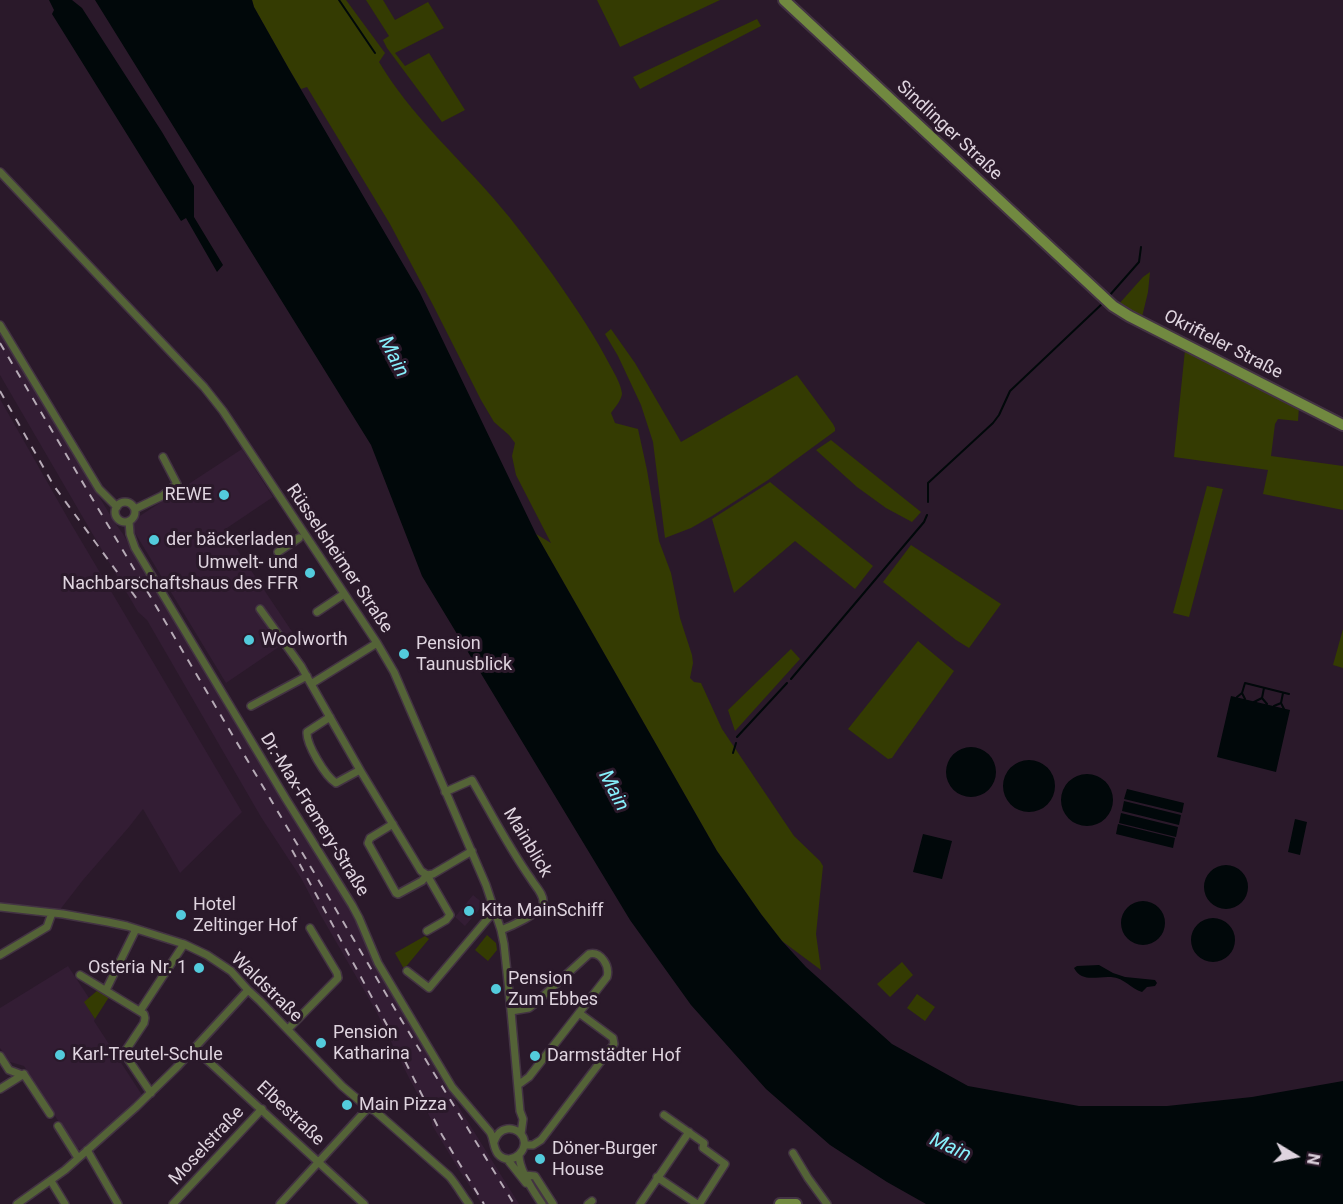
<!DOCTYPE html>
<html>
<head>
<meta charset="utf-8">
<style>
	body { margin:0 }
	#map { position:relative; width:1343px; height:1204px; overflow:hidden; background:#2a192a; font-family:Roboto,sans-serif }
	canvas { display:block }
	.north { position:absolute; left:1265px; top:1126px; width:60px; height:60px; -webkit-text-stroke:4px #2a192a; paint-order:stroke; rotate:100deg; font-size:16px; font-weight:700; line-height:24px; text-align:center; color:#dfd4df }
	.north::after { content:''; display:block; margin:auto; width:21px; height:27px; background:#dfd4df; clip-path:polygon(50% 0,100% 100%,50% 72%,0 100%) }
</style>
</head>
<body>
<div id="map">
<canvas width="1343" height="1204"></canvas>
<div class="north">N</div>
</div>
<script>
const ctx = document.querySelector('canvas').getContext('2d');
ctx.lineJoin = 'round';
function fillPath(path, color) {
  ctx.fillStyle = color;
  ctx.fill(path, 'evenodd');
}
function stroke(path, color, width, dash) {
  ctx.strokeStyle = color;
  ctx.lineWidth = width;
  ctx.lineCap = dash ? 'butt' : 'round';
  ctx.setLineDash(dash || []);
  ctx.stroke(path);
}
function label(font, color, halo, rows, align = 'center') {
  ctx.font = font + ' Roboto,sans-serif';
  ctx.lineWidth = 6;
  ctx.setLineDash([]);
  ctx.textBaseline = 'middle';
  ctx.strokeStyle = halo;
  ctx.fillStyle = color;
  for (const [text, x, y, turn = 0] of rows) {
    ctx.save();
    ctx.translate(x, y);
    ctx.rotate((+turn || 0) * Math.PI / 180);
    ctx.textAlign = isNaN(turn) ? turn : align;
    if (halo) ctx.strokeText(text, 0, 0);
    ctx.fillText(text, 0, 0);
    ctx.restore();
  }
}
fillPath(new Path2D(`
	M0,332L115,523L123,534L231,715L352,910L380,973L447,1089L454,1096L455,1101L519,1204H482L459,1170L432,1125V1121L409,1078L376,1011L320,914L301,878L261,817L147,620L138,612L0,375Z
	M0,399L70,522L242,812L180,873L143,809L129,827L83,880L59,911L0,903Z
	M242,449L273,497L224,530L295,636L226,683L129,523Z
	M473,895L484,904L465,926L455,917Z
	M68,966L89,998L85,1002L95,1019L94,1021L142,1095L81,1149L75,1148L24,1066L10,1062L0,1048V1008Z`), '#331d34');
fillPath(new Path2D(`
	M252,0H346L385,53L379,62C410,114 455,154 494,199C515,223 534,249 553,275C571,301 590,328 605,356C610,366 622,384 622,394C621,401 615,407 611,413L615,423L638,429L647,470L659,541L671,573L680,618L692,655L693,663L690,678L694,682L701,683L722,729L794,836L820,861L823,866L816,934L821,970L782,941L761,914L717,851L536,534L551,543L516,475L512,456L515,443L509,435L494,422L481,400L433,305L390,224L307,87L301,89L289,69L254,7Z
	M366,0H383L395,20L428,2L444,28L395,53L405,66L429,53L465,110L442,122L387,48L383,40L389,36Z
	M597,0H720L620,47Z
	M757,19L761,26L640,89L633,77Z
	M1150,272L1148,292L1142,317L1118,305L1143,277Z
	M611,329L635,363L681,442L797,375L833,424L835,428V431L768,480L712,516L691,528L665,538L653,442L641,405L618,356L605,334Z
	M1185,350L1299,407L1298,421L1278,419L1275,424L1271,456L1343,466V510L1263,494L1268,470L1174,457Z
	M831,440L921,512L912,522L886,508L857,487L816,450Z
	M770,482L873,566L855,589L795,541L734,593L712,519Z
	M1207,486L1223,489L1189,617L1173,613Z
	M911,545L1001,604L969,648L956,640L883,582Z
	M1343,629V668L1333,665Z
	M918,641L954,671L896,752L892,758L888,759L848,729Z
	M791,649L800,659L735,731L728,710Z
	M487,935L496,943L497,950L488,961L475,950Z
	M425,936L429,939L404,969L395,953Z
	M902,962L913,975L890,997L877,984Z
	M98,990L109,997L95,1019L84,1002Z
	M917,994L935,1007L925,1021L907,1008Z`), '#343b02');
fillPath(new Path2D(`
	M49,0H72L82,8L162,132L194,186V217L223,265L217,272L186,218L181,221L52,14L54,10Z
	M95,0H252L254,7L289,69L420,293L536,534L717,851L761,914L782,941L806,967L892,1044L968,1086L1079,1106H1167L1252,1097L1343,1081V1204H926L887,1182L830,1145L766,1089L691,1005L630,920L422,576L371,445Z
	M1231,696L1290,710L1276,772L1217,757Z
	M946 772a25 25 0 1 1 50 0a25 25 0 1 1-50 0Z
	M1003 786a26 26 0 1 1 52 0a26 26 0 1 1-52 0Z
	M1061 800a26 26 0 1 1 52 0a26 26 0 1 1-52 0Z
	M1127,789L1184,803L1182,813L1124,799Z
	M1124,801L1181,815L1179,825L1122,811Z
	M1121,813L1178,827L1176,837L1119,823Z
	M1295,819L1307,822L1300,855L1288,852Z
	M1118,824L1175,838L1173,848L1116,834Z
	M923,834L952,841L942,879L913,872Z
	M1204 887a22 22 0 1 1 44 0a22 22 0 1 1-44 0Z
	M1121 923a22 22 0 1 1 44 0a22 22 0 1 1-44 0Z
	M1191 940a22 22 0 1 1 44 0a22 22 0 1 1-44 0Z
	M1099,965L1113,973L1125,977L1155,980L1157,983L1155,986L1147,987L1142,992C1131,989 1125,978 1111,977C1097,976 1082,983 1074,968L1077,966Z`), '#01080a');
stroke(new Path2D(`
	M339,0L375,53
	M1109,296L1139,262L1141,247
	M928,502V483L993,423L999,415L1010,391L1103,303
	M791,679L924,522L927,515
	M1264,688L1262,698L1267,704
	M1283,693L1281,703L1284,709
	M1237,697L1242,693
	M1245,699L1242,693L1245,683L1289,694
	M1254,702L1262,698
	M1274,706L1281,703
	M737,737L787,683
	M733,753L736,743`), '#01080a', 2);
const street = new Path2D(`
	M0,172L204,387L223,411L377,643L394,672L486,885L501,930L504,944L511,1011L520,1111L523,1119L521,1134
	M0,325L99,489L117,507
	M115 512a10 10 0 1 1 20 0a10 10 0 1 1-20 0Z
	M135,509L162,496L177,484L163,457
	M129,521L130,534L135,548L286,799L352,905L359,918L378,963L452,1087L490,1132C494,1138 493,1148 498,1154C511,1169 534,1147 520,1133C517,1130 511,1128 507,1129C500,1130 496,1136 494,1142
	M278,552L299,538
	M260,609L301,666L311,684
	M317,612L344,594
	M377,643L311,684L360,770L421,871L427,875L433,874L472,851
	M251,706L307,676
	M330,717L307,732C306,744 325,776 336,783L360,770
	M445,792L472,780C491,813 509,848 531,879C535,886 545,895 543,904C541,913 509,927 501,930
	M393,824L370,838L368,843L396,893L398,894L422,881L427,875L450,915L446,920L427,931
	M0,907L63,914L108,922L127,926L184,944L207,955L231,971L248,990L260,1001L342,1086L368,1108L375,1111L449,1176C457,1185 462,1195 469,1204
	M0,955L47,927L52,913
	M407,971L429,988L495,910
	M80,975L144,1014L145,1018L144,1023L124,1053L151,1093
	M106,990L136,929
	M140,1011L184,944
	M511,1011L529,1008L533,1005L589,954C601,951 610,966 607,977L529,1077L518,1085
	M288,1029L338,978L337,973L310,928
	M194,1048L364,1204
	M0,1056L9,1070L25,1076L50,1114
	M0,1089L24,1074
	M58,1126L78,1158
	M524,1145H533L541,1140L614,1044L613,1038L579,1013
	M87,1150L118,1204
	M793,1153L808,1178L827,1204
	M519,1155C519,1170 533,1191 542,1204
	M507,1159L526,1183
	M525,1175L535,1176L553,1204
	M657,1177L697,1204L700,1203L725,1164L703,1148L704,1143L664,1115
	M51,1181L65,1204
	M17,1204L65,1170L136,1107L177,1067L248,990
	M173,1204L262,1109
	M280,1204L368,1108
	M588,1204L592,1201
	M640,1204L689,1132`);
const secondary = new Path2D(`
	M784,0L1113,306L1129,316L1343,425
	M780,1204H796`);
stroke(street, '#433343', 10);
stroke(secondary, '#433343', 14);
stroke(street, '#546337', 7);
stroke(secondary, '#718940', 10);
stroke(new Path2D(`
	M0,343L402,1021L514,1204
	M0,391L54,486L137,599
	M292,850L388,1027L442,1135L484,1204`), '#b6aab6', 2, [8, 8]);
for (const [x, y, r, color] of [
	[224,495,6,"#53cbdc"],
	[154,540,6,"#53cbdc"],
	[310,573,6,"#53cbdc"],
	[249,640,6,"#53cbdc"],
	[404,654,6,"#53cbdc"],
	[469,911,6,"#53cbdc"],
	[181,915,6,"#53cbdc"],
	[199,968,6,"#53cbdc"],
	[496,989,6,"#53cbdc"],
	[321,1043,6,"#53cbdc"],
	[60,1055,6,"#53cbdc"],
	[535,1056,6,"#53cbdc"],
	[347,1105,6,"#53cbdc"],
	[540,1159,6,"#53cbdc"]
]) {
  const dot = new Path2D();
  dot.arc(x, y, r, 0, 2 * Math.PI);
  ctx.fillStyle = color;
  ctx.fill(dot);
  stroke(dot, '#2a192a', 2);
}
label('18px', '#dfd4df', '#2a192a', [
	["Sindlinger Straße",949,131,43],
	["Okrifteler Straße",1223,345,27],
	["Rüsselsheimer Straße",339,559,56],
	["Dr.-Max-Fremery-Straße",314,815,58],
	["Mainblick",527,843,59],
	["Waldstraße",266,988,44],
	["Elbestraße",290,1114,43],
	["Moselstraße",207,1146,-47]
]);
label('18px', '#dfd4df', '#2a192a', [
	["REWE",212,495,"right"],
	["der bäckerladen",166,540],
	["Umwelt- und",298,563,"right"],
	["Nachbarschaftshaus des FFR",298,584,"right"],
	["Woolworth",261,640],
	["Pension",416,644],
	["Taunusblick",416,665],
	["Hotel",193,905],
	["Zeltinger Hof",193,926],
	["Kita MainSchiff",481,911],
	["Osteria Nr. 1",187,968,"right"],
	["Pension",508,979],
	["Zum Ebbes",508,1000],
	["Pension",333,1033],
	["Katharina",333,1054],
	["Karl-Treutel-Schule",72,1055],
	["Darmstädter Hof",547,1056],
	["Main Pizza",359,1105],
	["Döner-Burger",552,1149],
	["House",552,1170]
], 'left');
label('italic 20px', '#87f0fc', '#2a192a', [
	["Main",393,357,63],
	["Main",613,791,63],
	["Main",950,1148,25]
]);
</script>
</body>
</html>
